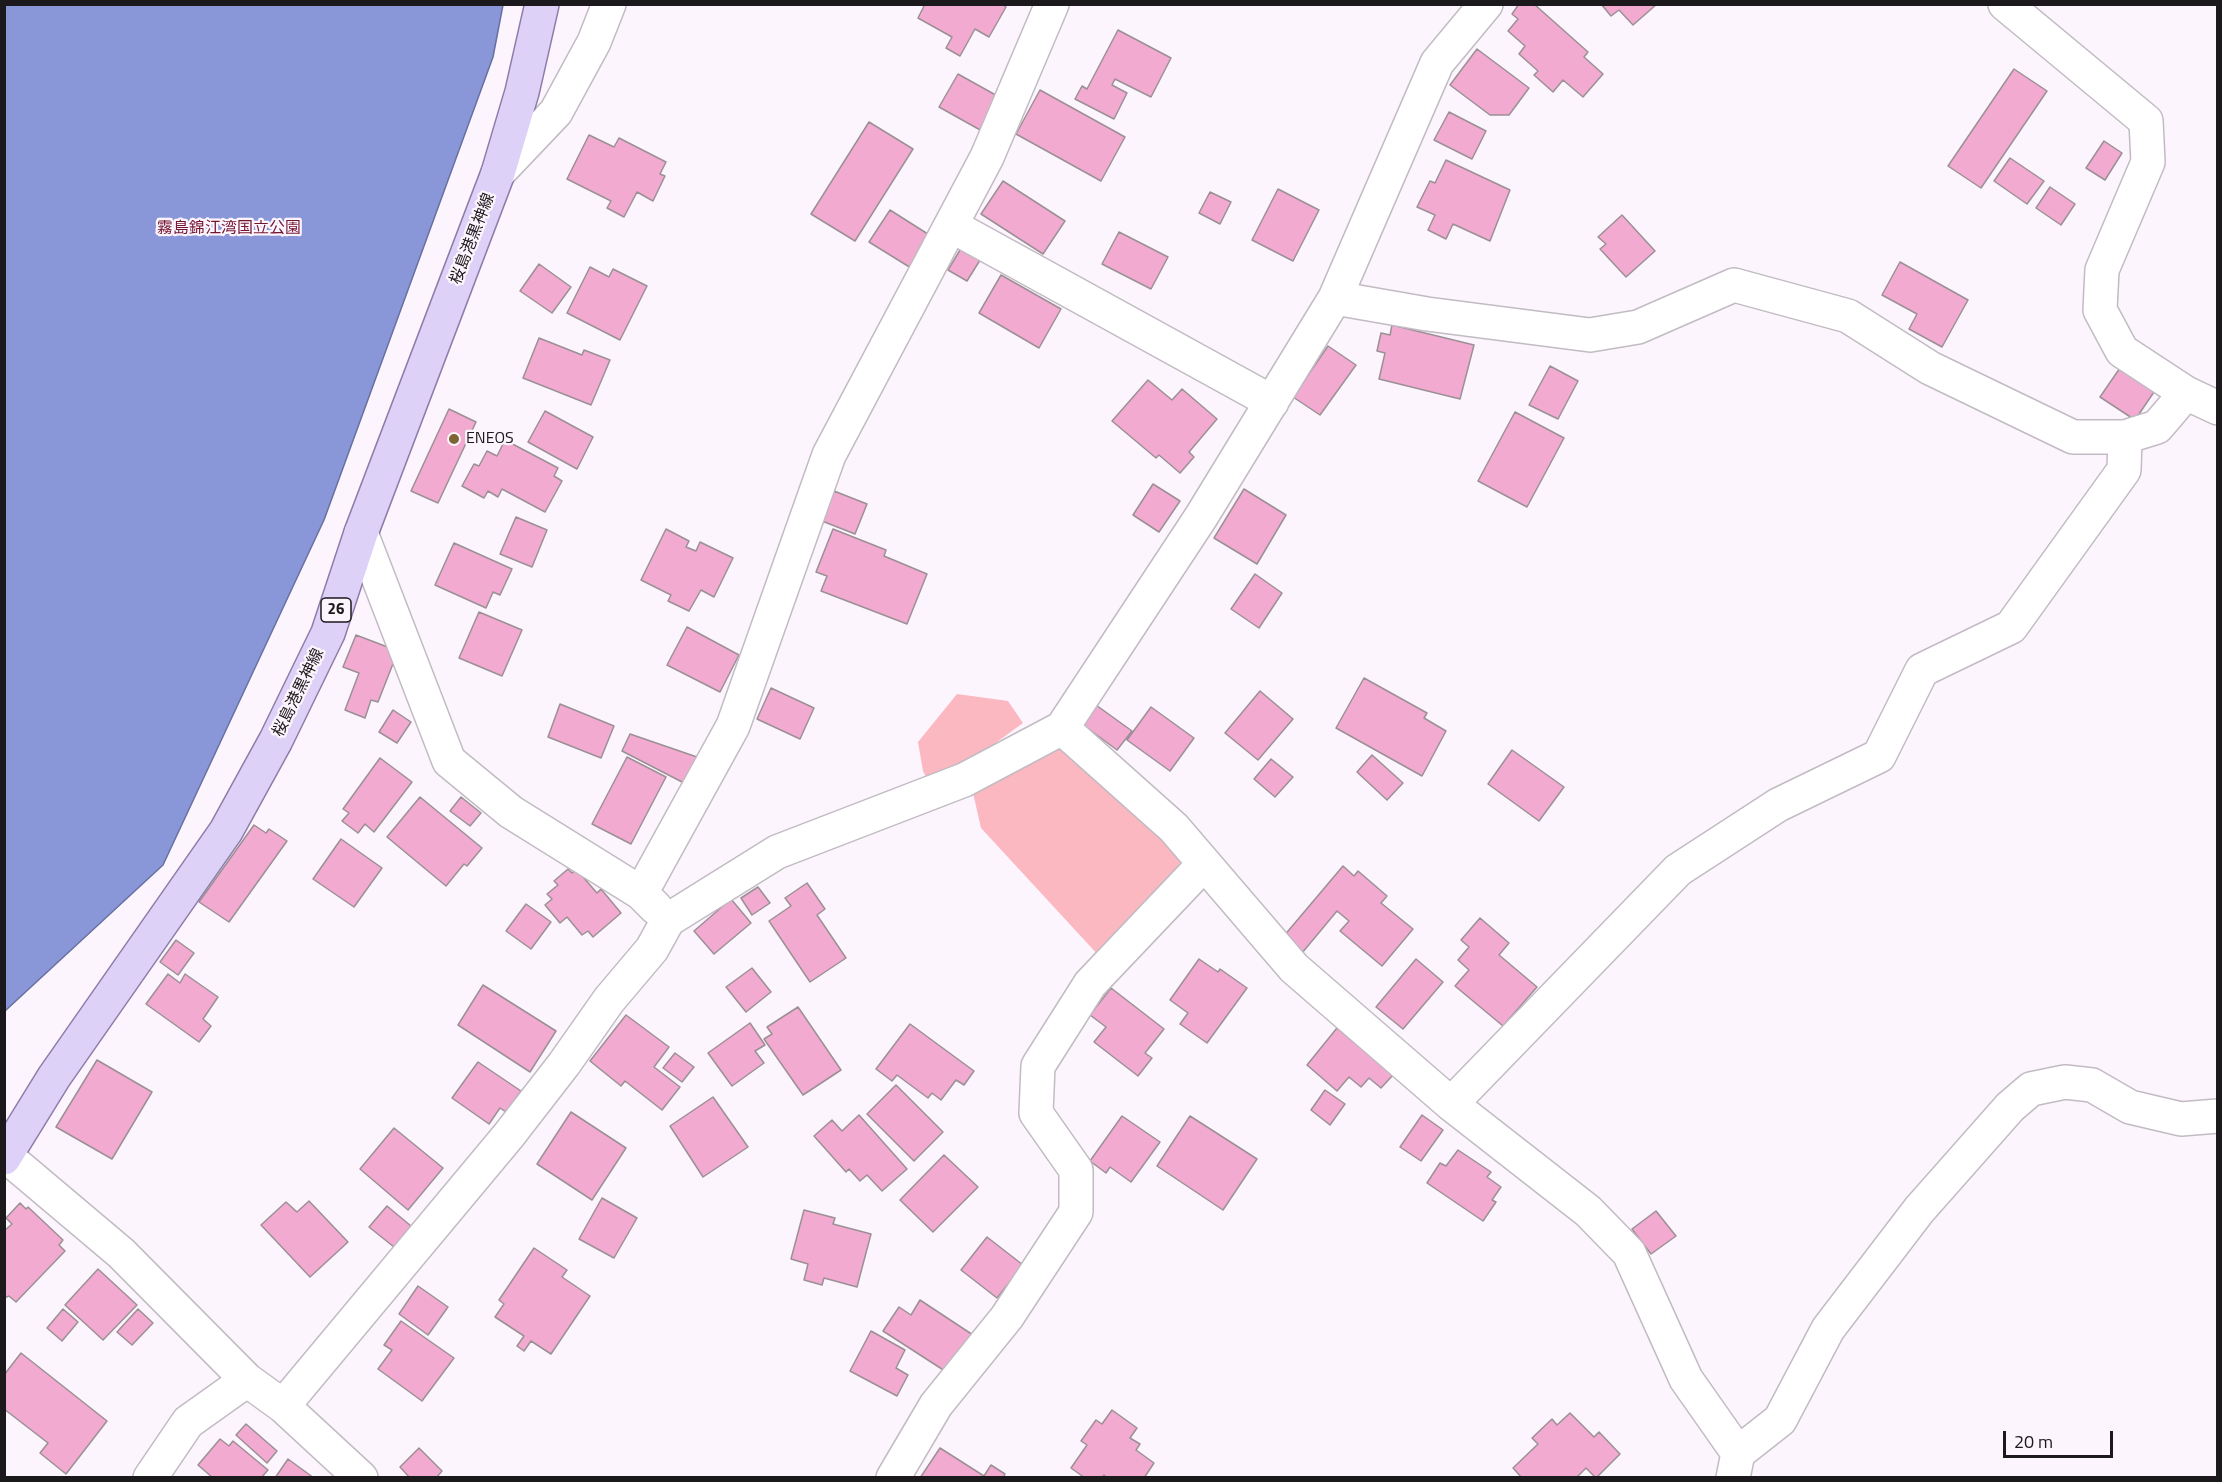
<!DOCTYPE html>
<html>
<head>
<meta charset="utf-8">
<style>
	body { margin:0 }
	#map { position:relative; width:2222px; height:1482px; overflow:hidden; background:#fdf5fd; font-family:"Titillium Web",sans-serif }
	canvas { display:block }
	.frame { position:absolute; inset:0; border:6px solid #1b191c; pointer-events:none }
	.scale { position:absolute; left:2003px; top:1431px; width:110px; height:27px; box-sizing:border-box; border:3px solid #1b191c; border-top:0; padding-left:8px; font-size:18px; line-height:21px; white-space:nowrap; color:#1b191c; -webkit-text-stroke:4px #fdf5fd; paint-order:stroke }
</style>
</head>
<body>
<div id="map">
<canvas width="2222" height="1482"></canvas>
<div class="frame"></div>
<div class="scale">20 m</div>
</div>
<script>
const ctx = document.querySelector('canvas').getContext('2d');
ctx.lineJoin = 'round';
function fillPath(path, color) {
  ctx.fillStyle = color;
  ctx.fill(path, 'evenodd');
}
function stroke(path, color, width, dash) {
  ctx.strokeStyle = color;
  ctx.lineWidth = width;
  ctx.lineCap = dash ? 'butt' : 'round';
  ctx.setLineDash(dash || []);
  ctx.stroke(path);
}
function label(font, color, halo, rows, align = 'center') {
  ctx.font = font + ' "Titillium Web","Noto Sans JP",sans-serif';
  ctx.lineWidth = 4.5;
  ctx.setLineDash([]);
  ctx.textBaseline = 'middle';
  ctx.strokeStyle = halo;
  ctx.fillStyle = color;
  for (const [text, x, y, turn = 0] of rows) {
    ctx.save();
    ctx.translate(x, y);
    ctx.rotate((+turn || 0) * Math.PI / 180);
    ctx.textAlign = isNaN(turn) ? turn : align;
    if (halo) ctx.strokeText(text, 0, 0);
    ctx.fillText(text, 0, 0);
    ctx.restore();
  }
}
fillPath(new Path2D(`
	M957,694L1008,701L1023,723L960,769L930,785L923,771L918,742Z
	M1054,748L1070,750L1140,810L1181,860L1171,887L1100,957L981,828L973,793Z`), '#fbb8c0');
const water = new Path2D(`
	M5,4L503,5L493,57L324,520L163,865L5,1011Z`);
fillPath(water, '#8996d8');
stroke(water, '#6870a0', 1.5);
const building = new Path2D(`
	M925,4H1002L1006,7L989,37L975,29L960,56L946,48L952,37L918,18Z
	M1519,4H1534L1588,52L1584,57L1603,74L1583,97L1563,80L1553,92L1534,75L1538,71L1519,54L1525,46L1508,31L1518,19L1512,14Z
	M1601,4H1657L1633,25L1619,10L1611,16Z
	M1118,30L1171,58L1151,97L1115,79L1112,85L1127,93L1114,119L1075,99L1082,86L1087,89Z
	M1477,49L1529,88L1509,115H1490L1450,85Z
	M2014,69L2047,91L1981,188L1948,166Z
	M958,74L1001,98L982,131L939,107Z
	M1040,90L1125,137L1101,181L1016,134Z
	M1449,112L1486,131L1472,159L1434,140Z
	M869,122L913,149L855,241L811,214Z
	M589,135L614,147L619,138L666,162L660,174L665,176L653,201L637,192L624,217L607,208L611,201L567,179Z
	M2104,141L2122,153L2105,180L2086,168Z
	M2010,158L2044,181L2027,204L1994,181Z
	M1446,160L1510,190L1490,241L1453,224L1446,239L1428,230L1435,215L1417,207L1430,181L1435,183Z
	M1003,181L1065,221L1043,254L981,214Z
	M2050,187L2075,204L2061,225L2036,208Z
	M1278,189L1319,210L1293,261L1252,240Z
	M1210,192L1231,202L1220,224L1199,213Z
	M890,210L931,236L911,268L869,242Z
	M1622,215L1655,251L1626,277L1600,249L1606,244L1598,237Z
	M1119,232L1168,257L1151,289L1102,264Z
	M963,245L982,257L967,281L948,270Z
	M1900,262L1968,300L1942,347L1909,329L1917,314L1882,295Z
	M539,264L571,287L552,313L520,291Z
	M590,267L609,277L613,269L647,286L620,340L567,313Z
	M1001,275L1061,309L1039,348L979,313Z
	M1392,325L1474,345L1460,399L1379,379L1385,353L1377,351L1381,333L1390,335Z
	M539,338L582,355L584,350L610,360L591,405L523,378Z
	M1328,346L1356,365L1320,415L1293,397Z
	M2122,365L2156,389L2135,420L2100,397Z
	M1550,366L1578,381L1558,419L1529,405Z
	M1148,380L1172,400L1182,389L1217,419L1189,452L1194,457L1180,473L1159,455L1156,458L1112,421Z
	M449,409L476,422L438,503L411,491Z
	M545,411L593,437L577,469L528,442Z
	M1515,412L1564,438L1527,507L1478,481Z
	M505,440L558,468L554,476L562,481L545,512L502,489L498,497L488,491L484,498L462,486L474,464L479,466L487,451L497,456Z
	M1153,484L1180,501L1159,532L1133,515Z
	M1244,489L1286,515L1257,564L1214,538Z
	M834,491L867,504L855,534L822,521Z
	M516,517L547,530L532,567L500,554Z
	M666,529L689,541L686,547L696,551L700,542L733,558L714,597L701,590L689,611L668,601L671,595L641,580Z
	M833,529L886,550L884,556L927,574L907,624L821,591L827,576L816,572Z
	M454,543L512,569L500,595L493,592L486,608L435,585Z
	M1255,574L1282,593L1259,628L1231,609Z
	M479,612L522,630L502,676L459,658Z
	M687,627L739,655L720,692L667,665Z
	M356,635L398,651L378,702L371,700L365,718L345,710L359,673L343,667Z
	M1364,678L1427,713L1424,718L1446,731L1422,776L1336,728Z
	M771,688L814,708L800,739L757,719Z
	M1260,691L1293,719L1258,760L1225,733Z
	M560,704L614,726L601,758L548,737Z
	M1096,705L1132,731L1117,750L1082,724Z
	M1151,707L1194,738L1170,771L1127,740Z
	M393,710L411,722L397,743L379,732Z
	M630,734L697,757L684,783L622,751Z
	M1512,750L1564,787L1539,821L1488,784Z
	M1372,755L1403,783L1387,800L1357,772Z
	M627,757L666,777L631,844L592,824Z
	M380,758L412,782L374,832L365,824L358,833L342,821L349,813L343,809Z
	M1271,759L1293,777L1275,797L1254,779Z
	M420,797L482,848L467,866L464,864L446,886L387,837Z
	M461,797L481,813L470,826L450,811Z
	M254,825L266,833L269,829L287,841L229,922L199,902Z
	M341,839L382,868L354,907L313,879Z
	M1343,866L1354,876L1358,871L1387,896L1381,903L1413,929L1382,966L1340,931L1349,921L1337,911L1302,953L1283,937Z
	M568,869L572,873L576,869L597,893L601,889L621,913L593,937L588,931L582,935L567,917L560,923L545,905L552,899L547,894L558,885L554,881Z
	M807,883L825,909L817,915L846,958L810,982L769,921L791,906L785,898Z
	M758,887L770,903L752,915L741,898Z
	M731,899L751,923L714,954L694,931Z
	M526,904L551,922L531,949L506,931Z
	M1480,918L1509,943L1499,955L1537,987L1503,1026L1455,986L1469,970L1458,960L1469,947L1461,940Z
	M176,940L194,953L178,975L160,962Z
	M1199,959L1218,972L1220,969L1247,988L1207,1043L1180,1024L1188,1013L1170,1000Z
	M1416,959L1443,982L1403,1029L1376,1007Z
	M752,968L771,992L746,1012L726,987Z
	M168,974L180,983L185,974L218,997L203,1019L211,1026L199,1042L146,1004Z
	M483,985L556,1031L530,1072L458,1025Z
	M1111,988L1164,1029L1145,1053L1152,1058L1138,1076L1094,1042L1106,1027L1090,1015Z
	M798,1007L841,1070L803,1095L764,1039L772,1034L767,1027Z
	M626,1015L669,1047L654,1067L680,1087L662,1110L625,1081L621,1086L590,1061Z
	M750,1023L765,1045L755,1051L764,1063L732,1086L708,1053Z
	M910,1024L974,1071L964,1085L956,1080L941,1100L932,1093L928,1098L897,1075L892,1081L876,1069Z
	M1337,1028L1393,1075L1381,1088L1369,1078L1361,1087L1349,1077L1337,1091L1307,1065Z
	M675,1053L694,1067L682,1082L663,1068Z
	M97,1060L152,1092L112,1159L56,1127Z
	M478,1062L521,1091L506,1112L500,1108L489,1124L452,1098Z
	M896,1085L943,1132L914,1161L867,1114Z
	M1325,1090L1345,1104L1330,1125L1311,1110Z
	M713,1097L748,1147L703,1177L670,1126Z
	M571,1112L626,1148L592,1200L537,1164Z
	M859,1115L907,1169L882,1191L867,1175L860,1181L849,1169L846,1172L814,1136L832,1120L842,1131Z
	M1422,1115L1443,1130L1421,1161L1400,1147Z
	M1122,1116L1160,1142L1131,1182L1110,1167L1106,1173L1090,1161Z
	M1190,1116L1257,1159L1223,1210L1157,1166Z
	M394,1128L443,1168L408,1210L360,1169Z
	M1458,1150L1491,1172L1487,1177L1501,1187L1492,1200L1496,1202L1483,1221L1427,1183L1440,1163L1446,1166Z
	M944,1155L978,1187L933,1232L900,1200Z
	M602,1198L637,1218L614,1258L579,1239Z
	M309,1201L348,1242L310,1277L261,1225L286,1202L297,1212Z
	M20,1203L26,1209L28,1207L63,1240L59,1245L65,1251L16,1302L9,1296L4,1298V1231L12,1224L6,1218Z
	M387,1206L411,1226L394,1247L369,1227Z
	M804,1210L835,1218L833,1224L871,1234L857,1287L824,1278L822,1285L804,1280L808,1264L791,1259Z
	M1656,1211L1676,1236L1651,1254L1632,1229Z
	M987,1237L1023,1265L997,1298L961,1270Z
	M534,1248L567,1270L562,1277L590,1296L551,1354L531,1341L524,1351L517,1346L524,1336L495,1317L504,1304L499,1300Z
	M98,1269L137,1305L103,1340L65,1305Z
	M418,1286L448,1307L428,1335L399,1314Z
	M920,1300L973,1335L948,1373L883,1331L899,1307L911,1315Z
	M63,1309L78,1322L62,1341L47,1328Z
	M138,1309L153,1323L132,1345L117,1332Z
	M401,1321L454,1358L422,1401L378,1369L392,1350L384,1345Z
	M871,1331L905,1350L896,1368L908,1375L897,1396L850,1371Z
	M21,1353L107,1421L66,1474L40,1453L48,1443L4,1409V1375Z
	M1112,1410L1137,1428L1130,1438L1140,1444L1136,1450L1154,1463L1144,1478H1107L1104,1475L1102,1478H1085L1071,1468L1087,1445L1081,1441L1096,1420L1102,1424Z
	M1570,1413L1594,1437L1599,1432L1620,1454L1596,1478L1586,1468L1576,1478H1522L1513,1468L1538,1444L1532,1438L1552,1419L1557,1425Z
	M246,1424L277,1451L267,1463L236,1435Z
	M220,1439L229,1446L233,1441L268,1470L261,1478H213L198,1465Z
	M419,1448L442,1471L436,1478H410L400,1467Z
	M940,1448L984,1476L991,1465L1005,1474L1003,1478H920Z
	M288,1459L314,1478H275Z`);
fillPath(building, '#f3aad0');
stroke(building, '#9a9095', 1.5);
const minor = new Path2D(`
	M2005,4L2146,121L2148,162L2102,270L2100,310L2122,351L2186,393L2218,408
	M498,173L556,112L594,42L609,4
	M952,226L1272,402
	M1335,298L1427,314L1590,335L1638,327L1734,285L1848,316L1930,368L2073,437H2125L2157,427L2186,393
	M361,533L449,761L511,812L641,893L656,908
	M1062,728L1174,828L1294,968L1451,1104L1588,1211L1629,1253L1686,1379L1738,1453
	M641,893L733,726L829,455L987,157L1052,4
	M1451,1104L1678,870L1778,805L1879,756L1922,670L2011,627L2124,470L2125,437
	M6,1156L121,1253L247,1380L283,1406L361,1478
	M283,1406L509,1135L564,1064L609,1000L652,949L668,920L777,852L964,780L1062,728L1201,517L1335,298L1437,63L1486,4
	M150,1478L188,1422L247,1380
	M893,1478L936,1405L1007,1317L1076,1212V1170L1036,1113L1038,1066L1090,984L1204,864
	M1733,1478L1738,1453L1780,1420L1828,1329L1919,1210L2010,1107L2031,1089L2065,1082L2092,1085L2130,1107L2181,1119L2218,1116`);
const major = new Path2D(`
	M4,1158L54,1077L226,831L276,740L328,633L361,533L498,173L522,92L542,4`);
stroke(minor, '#c2bbc3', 36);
stroke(major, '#8b7da8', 36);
stroke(minor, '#fff', 33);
stroke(major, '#ded1f8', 33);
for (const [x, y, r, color] of [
	[454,439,6,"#7c6435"]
]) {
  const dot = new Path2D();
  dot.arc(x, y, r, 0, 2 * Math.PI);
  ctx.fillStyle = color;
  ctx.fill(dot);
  stroke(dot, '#fdf5fd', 2);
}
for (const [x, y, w] of [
	[336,610,30]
]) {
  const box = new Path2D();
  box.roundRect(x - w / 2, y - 12, w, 24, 4.5);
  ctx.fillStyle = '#fdf5fd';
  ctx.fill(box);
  stroke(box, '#1b191c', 1.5);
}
label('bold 15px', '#1b191c', null, [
	["26",336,610]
]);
label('16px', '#73152f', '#fdf5fd', [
	["霧島錦江湾国立公園",229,229]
]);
label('16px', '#1b191c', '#fdf5fd', [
	["桜島港黒神線",473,239,-69],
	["桜島港黒神線",299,693,-64]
]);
label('16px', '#1b191c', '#fdf5fd', [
	["ENEOS",466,439]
], 'left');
</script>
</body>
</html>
